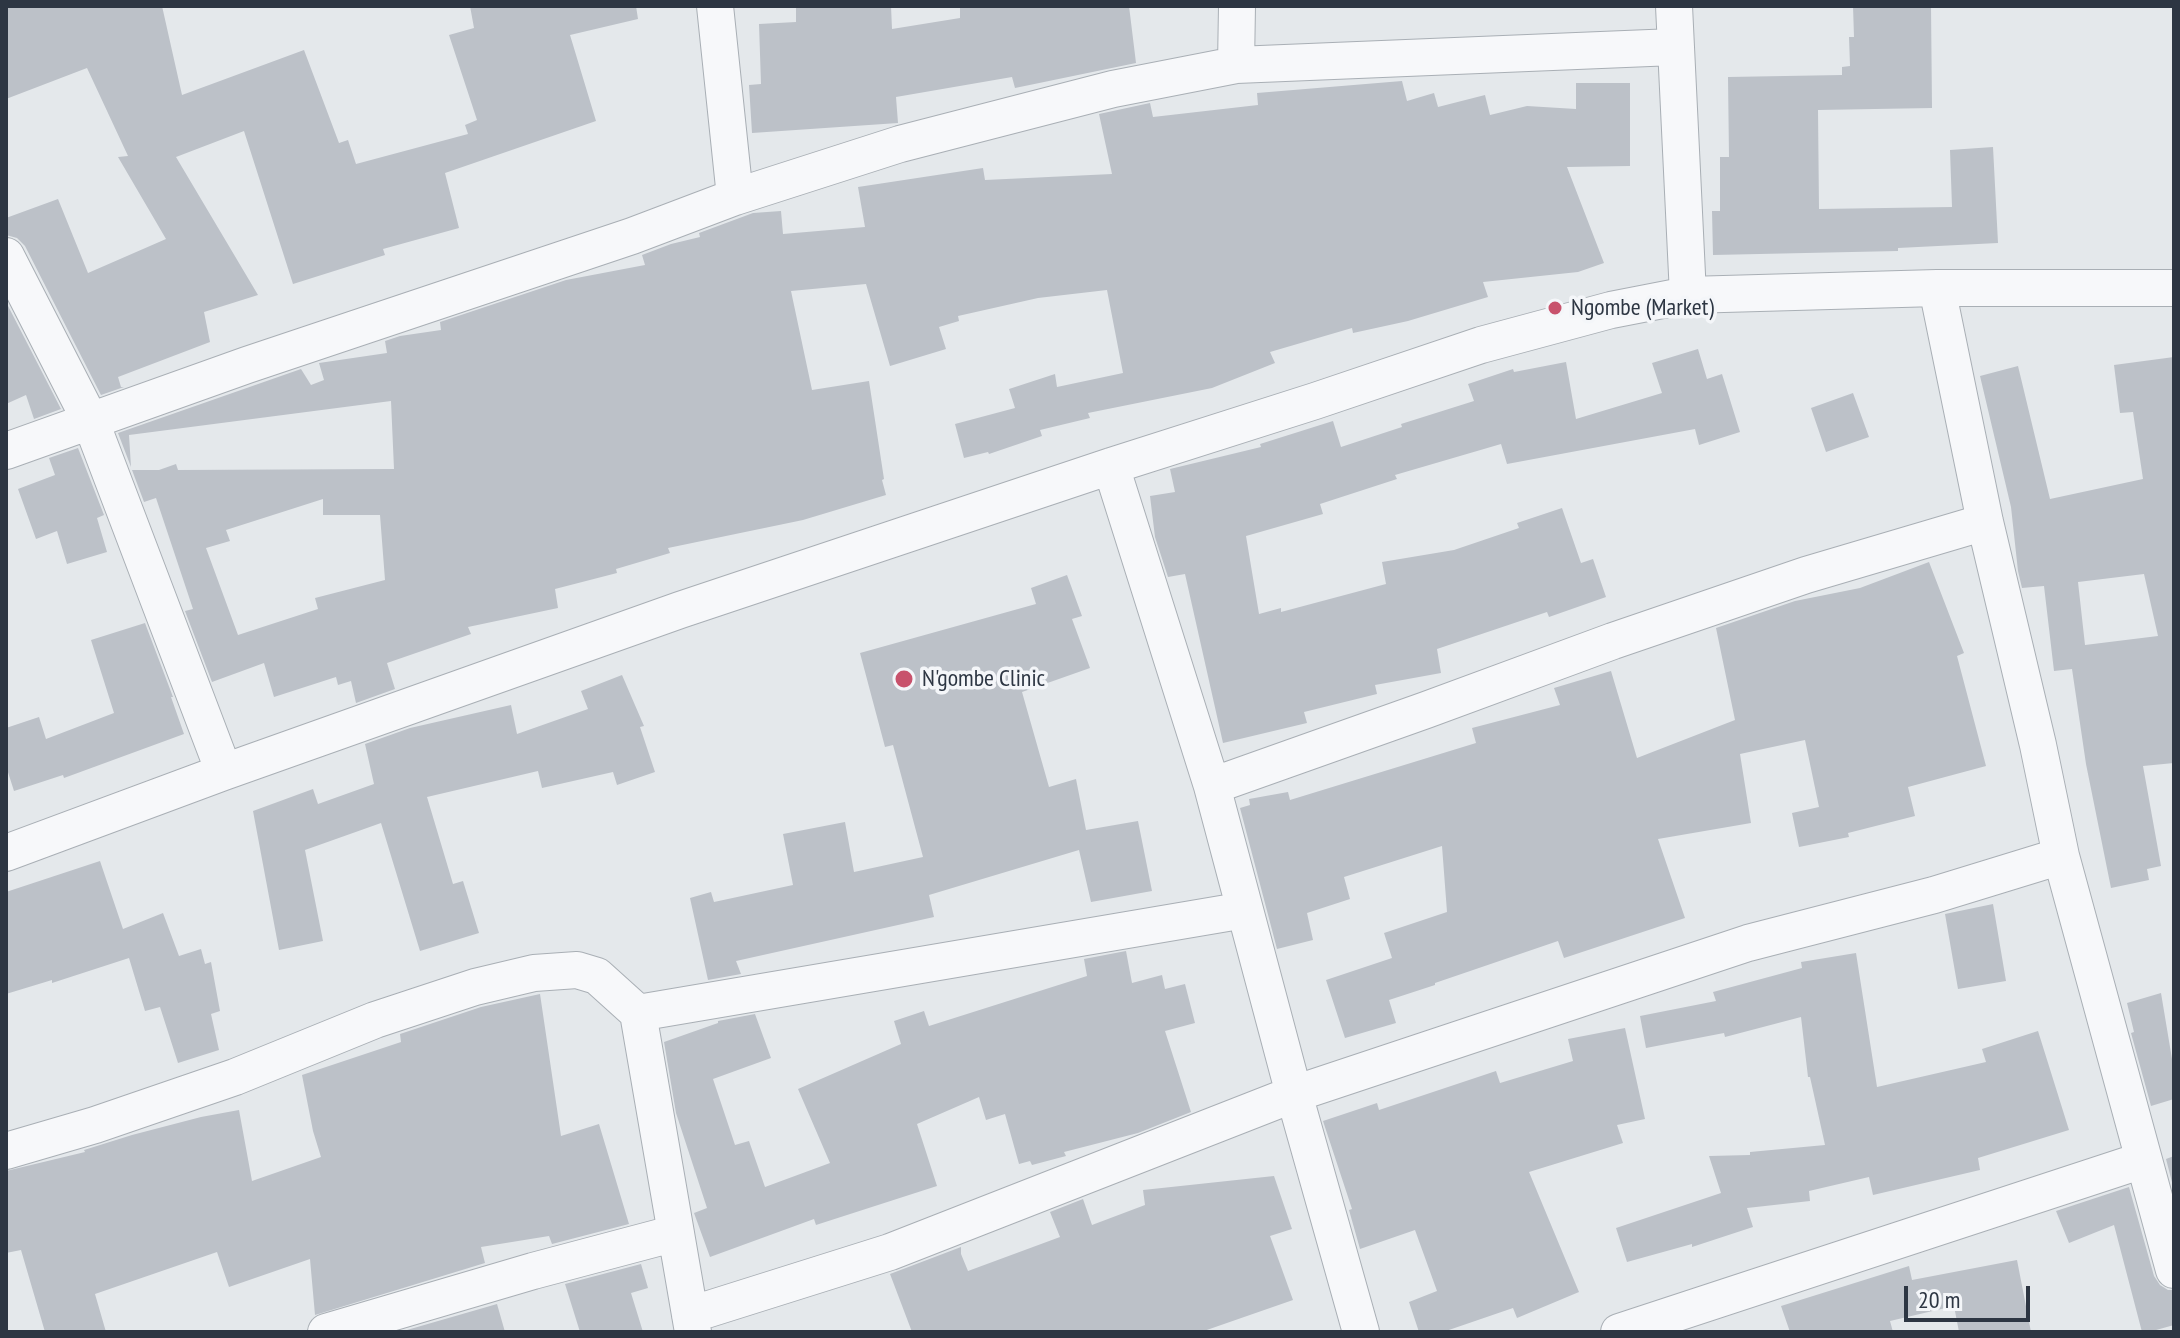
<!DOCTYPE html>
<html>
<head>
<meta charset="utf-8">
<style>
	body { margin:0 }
	#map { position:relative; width:2180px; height:1338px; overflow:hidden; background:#e4e8eb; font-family:"PT Sans Narrow",sans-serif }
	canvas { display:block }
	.frame { position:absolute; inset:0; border:8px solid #2d3643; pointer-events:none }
	.scale { position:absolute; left:1904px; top:1286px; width:126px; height:36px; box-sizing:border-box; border:4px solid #2d3643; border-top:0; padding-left:10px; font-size:24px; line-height:28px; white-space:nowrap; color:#2d3643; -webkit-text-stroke:6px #f4f6f9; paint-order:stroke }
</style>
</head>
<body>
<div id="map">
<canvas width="2180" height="1338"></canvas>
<div class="frame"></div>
<div class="scale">20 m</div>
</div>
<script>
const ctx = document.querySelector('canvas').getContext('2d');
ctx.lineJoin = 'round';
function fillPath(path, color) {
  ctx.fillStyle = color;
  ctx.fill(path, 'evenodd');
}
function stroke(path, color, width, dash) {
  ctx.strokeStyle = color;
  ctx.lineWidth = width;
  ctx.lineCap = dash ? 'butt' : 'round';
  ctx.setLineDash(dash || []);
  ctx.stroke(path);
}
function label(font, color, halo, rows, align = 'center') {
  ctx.font = font + ' "PT Sans Narrow",sans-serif';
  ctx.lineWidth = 7;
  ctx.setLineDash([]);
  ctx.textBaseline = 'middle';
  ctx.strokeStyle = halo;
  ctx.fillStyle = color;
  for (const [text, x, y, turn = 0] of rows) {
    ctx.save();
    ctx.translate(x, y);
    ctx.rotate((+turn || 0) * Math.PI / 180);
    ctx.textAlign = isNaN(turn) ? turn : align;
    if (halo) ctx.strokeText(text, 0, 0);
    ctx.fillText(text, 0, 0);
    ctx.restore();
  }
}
fillPath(new Path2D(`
	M6,6H162L182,95L304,50L339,143L348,140L356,164L468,134L465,125L477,120L449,35L474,28L470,6H636L638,19L570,35L596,121L445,173L459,228L383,249L385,255L293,284L244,131L176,157L258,295L204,312L210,342L118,377L121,387H124L101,395L25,246L17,238L6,235V218L58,199L88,273L166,239L118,157L128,156L87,68L6,99Z
	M796,6H891L892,29L960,18V6H1129L1136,63L1015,88L1012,77L896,97L898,123L752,133L749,85L761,84L759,24L796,22Z
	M1853,6H1931L1932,108L1818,110L1819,209L1952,207L1950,150L1993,147L1998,243L1898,248V251L1713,255L1712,211H1720V157H1729L1728,77L1842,75V67L1850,66L1849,37H1854Z
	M1402,81L1407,101L1434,93L1438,107L1485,95L1490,115L1527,106L1576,109V83H1630V166L1567,167L1604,263L1578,272L1483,282L1488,297L1408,321L1353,333L1352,328L1270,352L1275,363L1212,388L1088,413L1090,418L1040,430L1042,436L989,454L988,452L964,458L955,424L1015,408L1009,389L1055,374L1057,387L1123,373L1107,290L1038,298L958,316L959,321L939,327L946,349L890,366L866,284L791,291L812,390L869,381L884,479L882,480L886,495L803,520L668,548L670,553L616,569L617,573L555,589L558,608L468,627L471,634L387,663L395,689L356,703L351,681L338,685L336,677L274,697L264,663L212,682L185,611L193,609L156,498L144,502L132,470H159L176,464L178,470L394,469L391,401L129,435L131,467L118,433L301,369L311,385L324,380L319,363L387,353L385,341L400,336L441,330L440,322L566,280L645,265L642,255L671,244L700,237L699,233L753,213L781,211L783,234L865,227L858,187L983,168L985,180L1112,174L1099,114L1150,103L1153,117L1258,105L1257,93ZM323,499V515H380L385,580L315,598L318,609L238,635L206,548L230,541L226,530Z
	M6,302L61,409L34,419L26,395L6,404Z
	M1698,349L1707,379L1722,374L1740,432L1699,445L1695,429L1507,464L1501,444L1395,475L1397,479L1320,504L1323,514L1246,536L1259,614L1281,608V612L1386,584L1382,562L1454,550L1519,528L1517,523L1562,508L1581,563L1593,559L1606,597L1549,617L1547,612L1437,649L1441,673L1375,685L1377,694L1304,712L1307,723L1223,743L1185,574L1168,577L1155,537L1150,496L1175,492L1170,469L1261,447L1260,444L1333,421L1341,447L1402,427L1401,424L1474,401L1468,384L1513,369L1514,372L1566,362L1576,419L1662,393L1652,363Z
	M2174,357V763L2143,766L2161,866L2147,869L2149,880L2111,888L2086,764L2072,669L2054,671L2044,586L2022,588L2018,571L2011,507L1980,376L2018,366L2050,499L2143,479L2133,412L2120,413L2114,365ZM2144,574L2158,636L2085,645L2078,582Z
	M1853,393L1869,437L1826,452L1811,408Z
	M78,448L104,515L97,518L107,552L67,564L57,531L36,539L18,489L55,475L49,458Z
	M1929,562L1964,653L1957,656L1986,766L1908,787L1915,816L1848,833L1849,837L1799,847L1792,813L1819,807L1805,740L1740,754L1751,823L1658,839L1685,918L1564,958L1558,941L1435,983V985L1389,1000L1396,1023L1345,1038L1326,980L1392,958L1384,933L1447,912L1442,846L1344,877L1350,899L1307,913L1313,940L1277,949L1240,808L1250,805L1249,799L1288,792L1290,800L1476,743L1472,728L1560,705L1554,688L1611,671L1637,758L1735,720L1716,628L1795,601L1860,588Z
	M1067,575L1082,616L1072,619L1090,668L1022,692L1049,787L1076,779L1086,830L1138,821L1152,891L1091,902L1079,850L929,895L934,917L736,961L741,974L708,980L690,898L711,892L714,902L793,885L783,834L845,822L854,872L923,857L893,745L885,747L860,653L1036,604L1031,588Z
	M145,623L173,697H171L184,734L64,778L63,775L14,791L6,766V728L39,717L46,739L114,713L91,640Z
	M622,675L644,726L640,727L655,772L617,785L613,772L542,788L538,771L427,797L453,884L463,881L479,933L420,951L381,823L305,850L323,941L279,950L253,811L313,789L318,804L374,784L365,744L410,728L511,705L517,734L588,709L581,691Z
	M100,861L123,929L163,913L179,956L201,949L205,964L211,962L220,1011L211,1014L219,1050L178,1063L160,1007L145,1011L129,958L52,983V980L6,994V892Z
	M1993,904L2006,981L1958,989L1945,914Z
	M1126,951L1132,983L1162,975L1165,989L1185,984L1195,1023L1165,1031L1191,1112L1138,1133L1064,1152L1066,1156L1032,1165L1030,1161L1019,1164L1005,1114L986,1120L979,1097L917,1124L937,1186L816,1225L814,1219L710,1257L694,1213L707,1208L676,1113L664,1042L718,1023V1021L755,1014L771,1058L713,1079L735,1145L749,1141L765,1187L830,1163L798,1089L901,1044L894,1021L924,1011L929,1026L1087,976L1084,959Z
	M1856,953L1877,1087L1986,1062L1982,1049L2038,1031L2069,1130L1978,1158L1980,1170L1873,1195L1869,1177L1809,1191L1810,1201L1747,1208L1753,1227L1692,1247V1244L1627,1262L1616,1228L1721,1193L1709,1156L1750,1155V1152L1825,1145L1810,1077H1808L1801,1017L1725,1037L1724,1033L1646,1048L1640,1016L1716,1001L1713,992L1802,968L1801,962Z
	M2161,993L2174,1071V1099L2151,1106L2131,1033L2134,1032L2127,1003Z
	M540,994L561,1136L599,1124L629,1224L552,1244L549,1236L481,1247L485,1263L315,1315L310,1259L229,1287L217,1252L95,1294L106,1332H45L21,1250L6,1253V1171L85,1152L84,1150L132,1135L201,1117L239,1110L252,1181L321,1157L313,1131L302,1075L401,1042L400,1034L481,1007Z
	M1625,1028L1645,1119L1617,1125L1623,1143L1529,1172L1579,1292L1517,1318L1513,1308L1443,1332H1419L1409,1302L1437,1291L1415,1230L1360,1249L1349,1210L1352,1209L1323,1121L1377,1103L1379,1110L1496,1071L1500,1083L1573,1061L1568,1039Z
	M2174,1156V1190L2166,1159Z
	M1274,1176L1292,1229L1270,1236L1293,1300L1201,1332H912L890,1274L961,1247V1254L968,1271L1060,1237L1050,1212L1083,1199L1092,1225L1145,1205L1143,1190Z
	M2129,1187L2154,1276L2160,1285L2168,1290H2174V1325L2149,1332H2142L2114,1225L2069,1243L2056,1211Z
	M2017,1260L2031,1332H1959L1954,1306L1890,1321L1893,1332H1790L1781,1306L1909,1266L1912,1280Z
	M641,1264L648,1288L631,1293L643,1332H580L565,1284Z
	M497,1304L505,1332H400Z`), '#bcc1c8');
const minor = new Path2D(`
	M715,6L735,197
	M1674,6L1688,295
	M1236,65L1237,6
	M6,256L91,422L224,772
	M1937,288L1985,522L2038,745L2061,856L2174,1270
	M6,451L247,365L632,236L735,197L900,144L1113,89L1236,65L1674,47
	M1111,466L1212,786L1294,1094L1361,1332
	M1212,786L1426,710L1613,641L1806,575L1985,522
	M6,853L224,772L680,610L1111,466L1315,401L1481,345L1611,310L1688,295L1937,288H2174
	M638,1013L1245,910
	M6,1151L95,1125L235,1077L375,1020L475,987L534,973L577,970L597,976L638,1013L693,1332
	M690,1315L890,1252L1294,1094L1748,943L1934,895L2061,856
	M326,1332L533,1271L676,1233
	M1619,1332L2143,1160`);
stroke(minor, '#a9afb5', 38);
stroke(minor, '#f7f8fa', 36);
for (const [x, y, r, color] of [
	[1555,308,8,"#c8526c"],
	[904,679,10,"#c8526c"]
]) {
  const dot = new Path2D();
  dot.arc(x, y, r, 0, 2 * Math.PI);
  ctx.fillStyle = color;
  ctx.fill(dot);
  stroke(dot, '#f4f6f9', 3);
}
label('24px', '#2d3643', '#f4f6f9', [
	["Ngombe (Market)",1571,308],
	["N'gombe Clinic",922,679]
], 'left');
</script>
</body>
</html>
